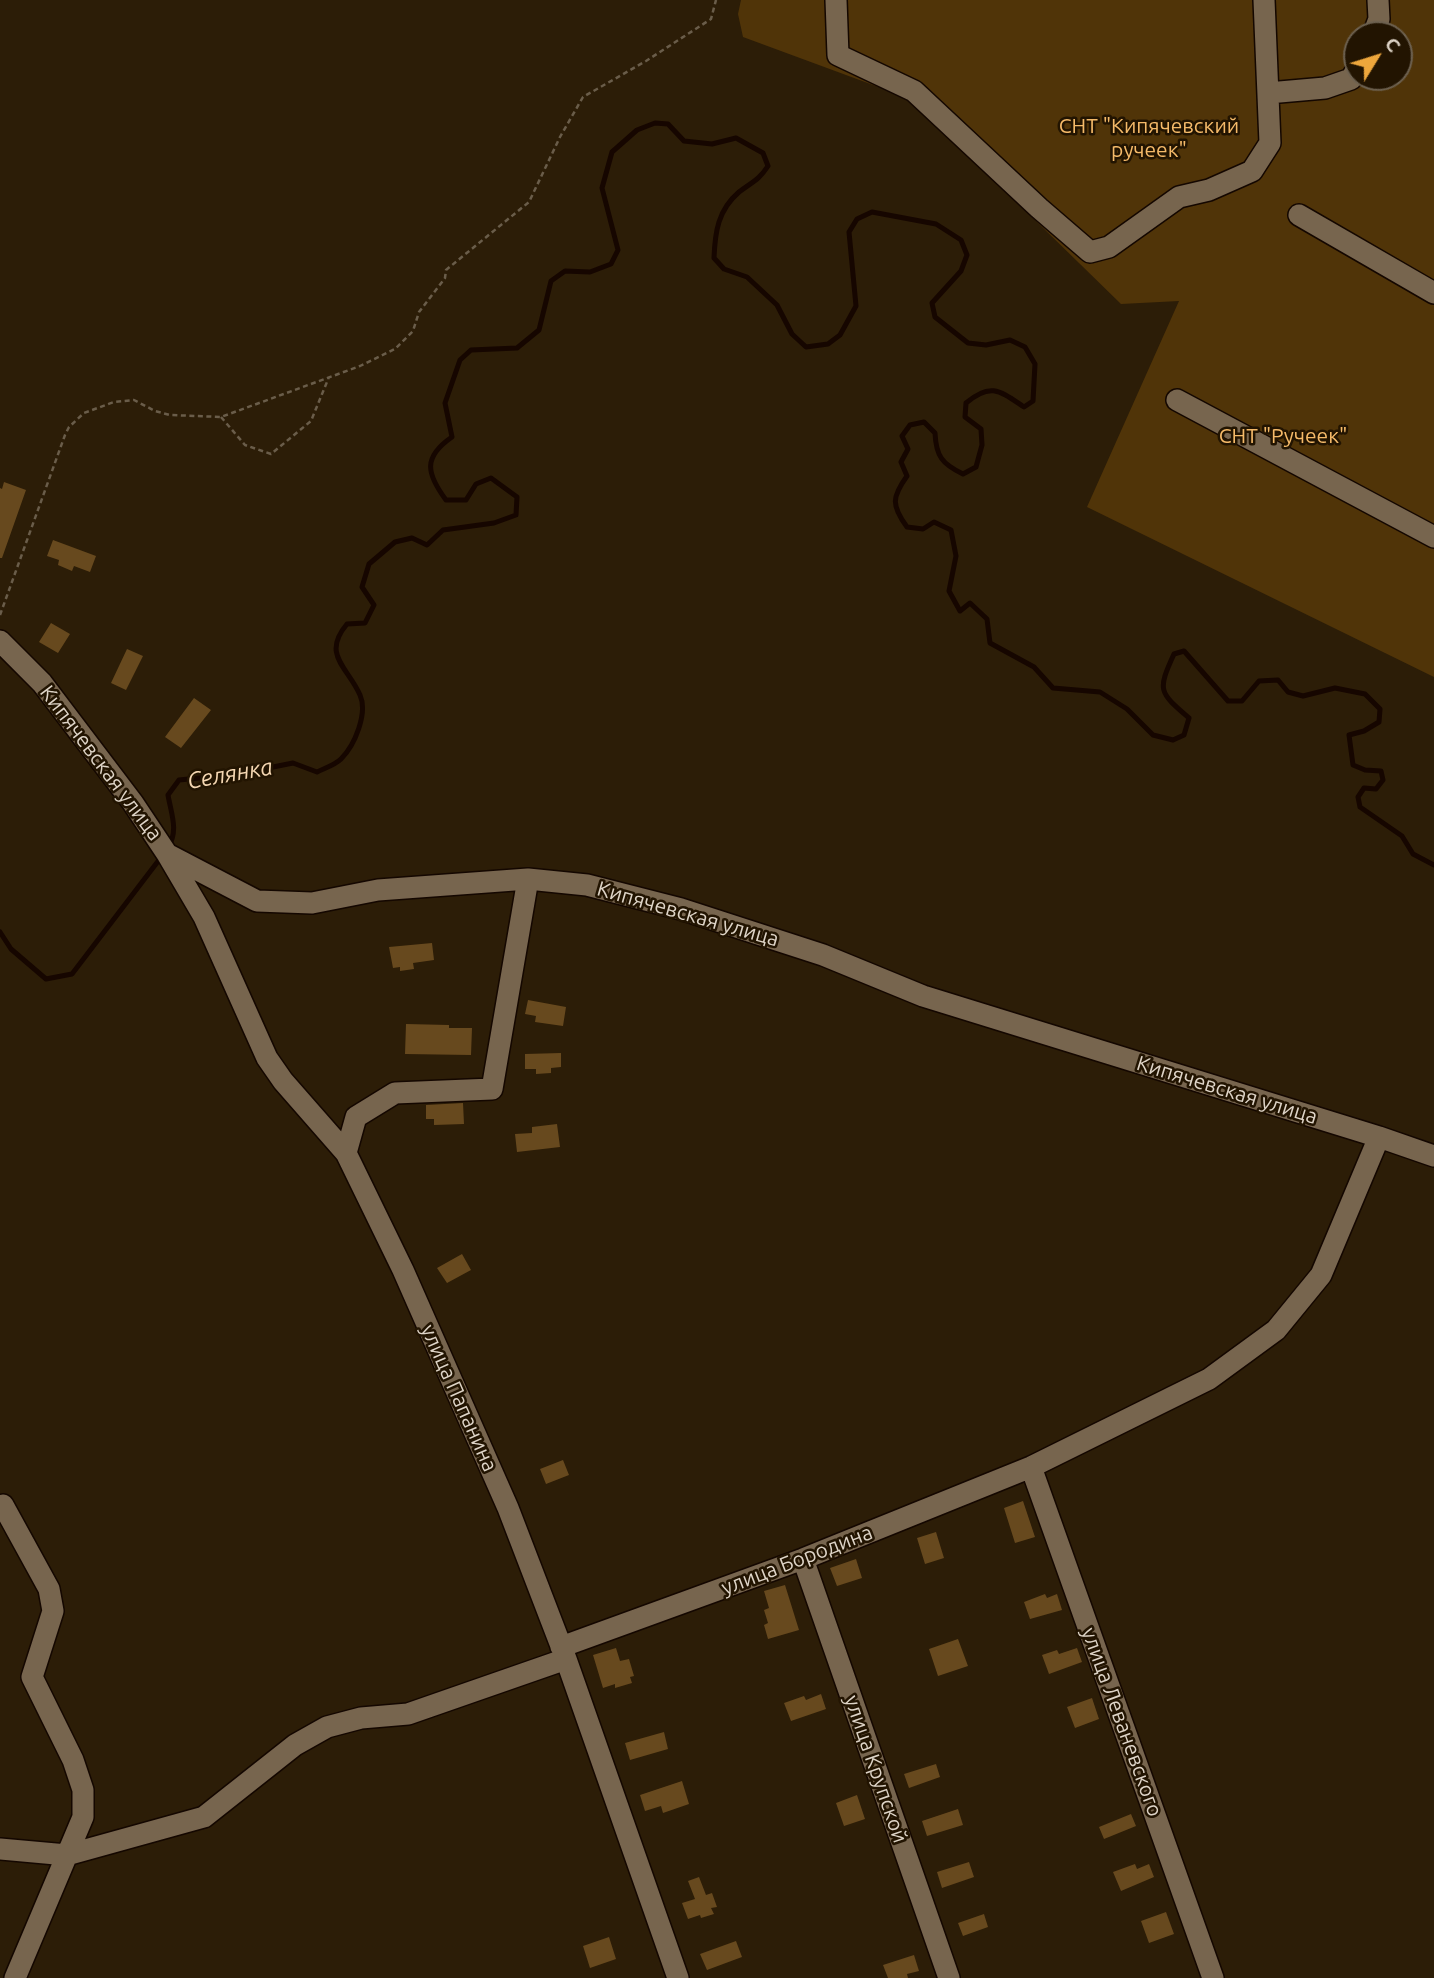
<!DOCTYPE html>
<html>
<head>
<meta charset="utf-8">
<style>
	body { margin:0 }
	#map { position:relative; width:1434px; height:1978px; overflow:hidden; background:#2c1d07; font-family:Ubuntu,sans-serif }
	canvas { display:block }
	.north { position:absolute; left:1343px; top:21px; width:70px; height:70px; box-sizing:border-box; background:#221401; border:2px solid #6d6150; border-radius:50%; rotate:52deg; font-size:19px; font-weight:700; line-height:28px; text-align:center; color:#ded4c7 }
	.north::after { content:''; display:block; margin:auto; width:24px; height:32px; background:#eea73c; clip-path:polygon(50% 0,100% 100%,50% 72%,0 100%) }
</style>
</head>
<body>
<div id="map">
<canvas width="1434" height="1978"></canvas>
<div class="north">С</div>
</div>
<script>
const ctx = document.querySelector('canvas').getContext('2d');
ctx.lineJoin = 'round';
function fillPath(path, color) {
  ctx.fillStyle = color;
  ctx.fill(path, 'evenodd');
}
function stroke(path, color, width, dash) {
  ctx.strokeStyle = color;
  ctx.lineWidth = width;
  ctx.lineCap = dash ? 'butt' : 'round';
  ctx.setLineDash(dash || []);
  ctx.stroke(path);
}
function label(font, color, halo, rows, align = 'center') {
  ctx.font = font + ' Ubuntu,sans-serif';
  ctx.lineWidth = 5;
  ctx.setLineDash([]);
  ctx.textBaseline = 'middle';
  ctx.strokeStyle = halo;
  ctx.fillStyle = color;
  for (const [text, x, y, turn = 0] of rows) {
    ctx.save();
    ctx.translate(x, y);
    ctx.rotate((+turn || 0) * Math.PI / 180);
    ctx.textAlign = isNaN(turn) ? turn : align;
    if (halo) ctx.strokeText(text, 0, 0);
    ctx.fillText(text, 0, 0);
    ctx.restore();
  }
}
fillPath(new Path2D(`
	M741,0H1434V677L1087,507L1179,301L1121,304L911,99L743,37L738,14ZM1357,35H1399V77H1357Z`), '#503408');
stroke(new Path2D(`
	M168,847C179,831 171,813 168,795L179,780L238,774L293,763L317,772C325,768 335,765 341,759C355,745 368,713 360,695C348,667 321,655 347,624L365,623L374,605L362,587L369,564L395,542L412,538L427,545L443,530L494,523L516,515L517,497L491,478L476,484L466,500H446C426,473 423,457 452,437L445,403L460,360L471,350L517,348L539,330L551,281L565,271L590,272L611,264L618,250L602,188L612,152L637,130L655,123L668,124L684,141L712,144L736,138L763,153L768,166C759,180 752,182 739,192C718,210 715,232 714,258L724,269L747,277L777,305L792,334L806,347L828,344L840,335L856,306L849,232L857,219L872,212L936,224L961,240L967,255L961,271L932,303L935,317L968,343L986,345L1010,340L1025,347L1035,364L1033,401L1024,407C1000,391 991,382 966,403L965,417L981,429L982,445L976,467L963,474C942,464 936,456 935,433L924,422L910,425L902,436L908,449L901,462L907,476C892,497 891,505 907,527L923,529L934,522L951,530L956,556L949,591L960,611L970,603L987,619L990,643L1034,667L1053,688L1100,692L1127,709L1153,735L1173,740L1184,735L1189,718C1159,692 1157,691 1174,654L1184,651L1228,701H1242L1259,681L1278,680L1288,692L1303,696L1335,688L1365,694L1380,709L1379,722L1364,731L1349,735L1353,765L1365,770L1381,771L1383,780L1376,789L1364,788L1358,797L1360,807L1402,836L1413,854L1434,865
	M0,932L11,949L46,979L72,974L162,856`), '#160600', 5);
fillPath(new Path2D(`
	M4,482L26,490L2,558H0V488L2,489Z
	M53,540L96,556L90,572L74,566L72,571L58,565L59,560L47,556Z
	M51,623L70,634L58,653L39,642Z
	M127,649L143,656L126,690L111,683Z
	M194,698L211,710L181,748L165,737Z
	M432,943L434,960L413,963L414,969L400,971V967L393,968L389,947Z
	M528,1000L566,1007L563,1026L535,1022L536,1016L525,1014Z
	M406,1024L449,1025V1028H472L471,1055L405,1054Z
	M561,1053V1067L551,1068V1073L536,1074V1069H525V1054Z
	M463,1103L464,1124L434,1125V1119H426V1105Z
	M557,1124L560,1147L517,1152L515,1134L532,1133V1127Z
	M462,1254L471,1270L447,1283L437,1268Z
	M563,1460L569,1475L546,1484L540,1469Z
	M1023,1501L1035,1537L1015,1543L1004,1508Z
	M936,1532L944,1558L925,1564L917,1538Z
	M856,1559L862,1578L837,1586L830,1568Z
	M785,1585L799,1630L768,1639L764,1625L768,1623L764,1610L769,1608L764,1591Z
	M1045,1594L1047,1598L1057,1594L1062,1610L1030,1619L1024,1602Z
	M958,1639L968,1666L938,1676L929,1649Z
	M616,1648L620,1661L629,1659L634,1676L630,1677L632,1683L615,1688V1684L603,1688L593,1655Z
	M1077,1648L1082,1662L1049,1674L1042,1655L1057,1650L1059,1654Z
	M821,1694L826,1709L791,1721L784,1703L804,1696L806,1700Z
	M1092,1698L1099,1719L1075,1728L1067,1707Z
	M664,1732L668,1749L630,1760L625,1743Z
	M936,1764L940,1777L909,1788L904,1774Z
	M682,1781L689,1804L663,1813L661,1806L645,1811L640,1795Z
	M857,1795L865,1819L844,1826L836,1803Z
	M958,1809L963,1825L927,1836L922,1821Z
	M1131,1814L1136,1826L1104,1839L1099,1827Z
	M969,1862L974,1877L942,1888L937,1872Z
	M1135,1864L1137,1869L1149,1864L1154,1877L1121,1891L1113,1872Z
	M699,1877L706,1895L712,1893L717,1907L711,1908L714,1914L701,1918L700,1915L688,1919L682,1903L695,1899L688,1881Z
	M1166,1912L1174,1934L1149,1943L1141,1921Z
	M984,1914L988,1927L963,1936L958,1923Z
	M609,1937L616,1959L590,1968L583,1946Z
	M736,1941L742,1957L707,1970L700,1954Z
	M914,1955L919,1971L907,1974L908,1978H888L883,1965Z`), '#67491e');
const minor = new Path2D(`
	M836,0L838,55L914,91L1039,208L1090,252L1109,247L1179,197L1209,190L1252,171L1270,143L1264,0
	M1373,35L1379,19L1378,0
	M1268,93L1325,88L1351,79L1357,69
	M1299,215L1434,293
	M1177,400L1434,537
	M0,641L42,683L133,803L167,854L257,901L312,903L378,890L528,879L587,885L681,909L823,955L923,996L1379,1137L1434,1156
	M167,854L204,917L267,1058L283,1081L346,1153L403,1270L508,1508L566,1659L678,1978
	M346,1153L356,1117L395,1093L492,1089L528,879
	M1031,1467L1213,1978
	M0,1506L3,1505L49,1589L53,1611L32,1677L73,1760L83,1790V1817L15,1978
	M803,1559L949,1978
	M561,1647L803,1559L1031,1467L1209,1379L1276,1330L1321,1275L1379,1137
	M0,1849L67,1855L204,1817L295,1745L327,1727L361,1718L408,1714L566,1659`);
stroke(minor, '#140700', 24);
stroke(new Path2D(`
	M221,417L245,445L271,454L311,421L329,377
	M0,615L65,435L69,427L84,413L114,402L134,400L155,411L170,415L221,417L360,366L395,349L413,331L419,312L445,278L446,270L529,202L560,137L583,97L646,61L711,19L716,0`), '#6a5d4a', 2.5, [5, 3.5]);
stroke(minor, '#77654e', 21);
label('21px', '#f5ba69', '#221401', [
	["СНТ \"Кипячевский",1149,126],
	["ручеек\"",1149,150],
	["СНТ \"Ручеек\"",1283,436]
]);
label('21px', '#ded4c7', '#221401', [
	["Кипячевская улица",101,763,53],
	["Кипячевская улица",688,914,16],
	["Кипячевская улица",1227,1090,17],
	["улица Папанина",459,1398,66],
	["улица Бородина",797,1560,-21],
	["улица Леваневского",1122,1722,70],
	["улица Крупской",876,1769,71]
]);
label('italic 23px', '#f5d7b2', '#221401', [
	["Селянка",230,774,-10]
]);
</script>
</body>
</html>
